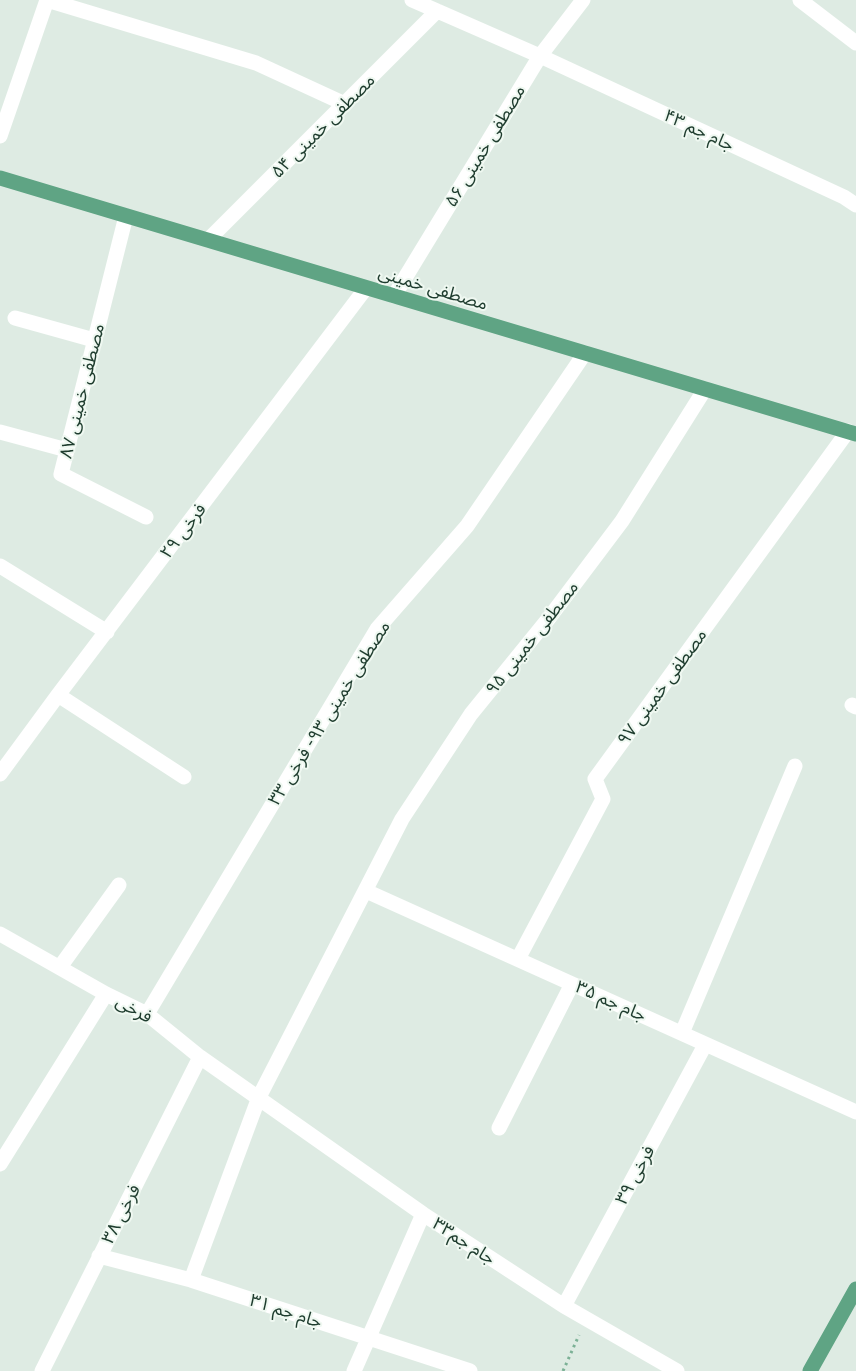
<!DOCTYPE html>
<html>
<head>
<meta charset="utf-8">
<style>
	body { margin:0 }
	canvas { display:block; background:#deebe3 }
</style>
</head>
<body>
<canvas width="856" height="1371"></canvas>
<script>
const ctx = document.querySelector('canvas').getContext('2d');
ctx.lineJoin = 'round';
function stroke(path, color, width, dash) {
  ctx.strokeStyle = color;
  ctx.lineWidth = width;
  ctx.lineCap = dash ? 'butt' : 'round';
  ctx.setLineDash(dash || []);
  ctx.stroke(path);
}
function label(font, color, halo, rows, align = 'center') {
  ctx.font = font + ' Lato,"Noto Sans Arabic",sans-serif';
  ctx.lineWidth = 4;
  ctx.setLineDash([]);
  ctx.textBaseline = 'middle';
  ctx.strokeStyle = halo;
  ctx.fillStyle = color;
  for (const [text, x, y, turn = 0] of rows) {
    ctx.save();
    ctx.translate(x, y);
    ctx.rotate((+turn || 0) * Math.PI / 180);
    ctx.textAlign = isNaN(turn) ? turn : align;
    if (halo) ctx.strokeText(text, 0, 0);
    ctx.fillText(text, 0, 0);
    ctx.restore();
  }
}
stroke(new Path2D(`
	M563,1371L579,1335`), '#7cb196', 3, [2.5, 4]);
stroke(new Path2D(`
	M47,0L256,63L345,104
	M412,0L540,56L844,197L856,205
	M800,0L856,43
	M0,136L47,0
	M126,216L61,474L146,517
	M208,240L437,11
	M394,296L540,56L583,0
	M15,318L94,340
	M0,432L67,450
	M0,566L107,632
	M58,695L184,777
	M852,705L856,707
	M0,774L58,695L366,288
	M366,891L856,1112
	M0,934L106,994L147,1014L200,1057L423,1214L564,1306L677,1371
	M518,959L603,799L595,779L848,431
	M60,967L119,885
	M147,1014L377,629L467,526L585,353
	M682,1033L795,766
	M499,1128L572,984
	M0,1164L106,994
	M99,1256L191,1280L470,1371
	M191,1280L259,1097L402,819L471,714L549,618L622,521L705,389
	M564,1306L705,1045
	M42,1371L200,1057
	M354,1371L423,1214`), '#fff', 15);
stroke(new Path2D(`
	M0,178L856,434
	M810,1371L856,1289`), '#5fa484', 15);
label('18px', '#1e3c2e', '#eff8f1', [
	["مصطفی خمینی ۵۴",323,126,-45],
	["جام جم ۴۳",699,130,25],
	["مصطفی خمینی ۵۶",485,146,-59],
	["مصطفی خمینی",433,288,17],
	["مصطفی خمینی ۸۷",82,391,-76],
	["فرخی ۲۹",183,531,-53],
	["مصطفی خمینی ۹۵",532,638,-52],
	["مصطفی خمینی ۹۷",662,687,-54],
	["مصطفی خمینی ۹۳- فرخی ۳۳",329,713,-58],
	["جام جم ۳۵",611,1001,24],
	["فرخی",134,1009,29],
	["فرخی ۳۹",635,1175,-62],
	["فرخی ۳۸",121,1214,-63],
	["جام جم۳۳",464,1241,33],
	["جام جم ۳۱",286,1311,18]
]);
</script>
</body>
</html>
